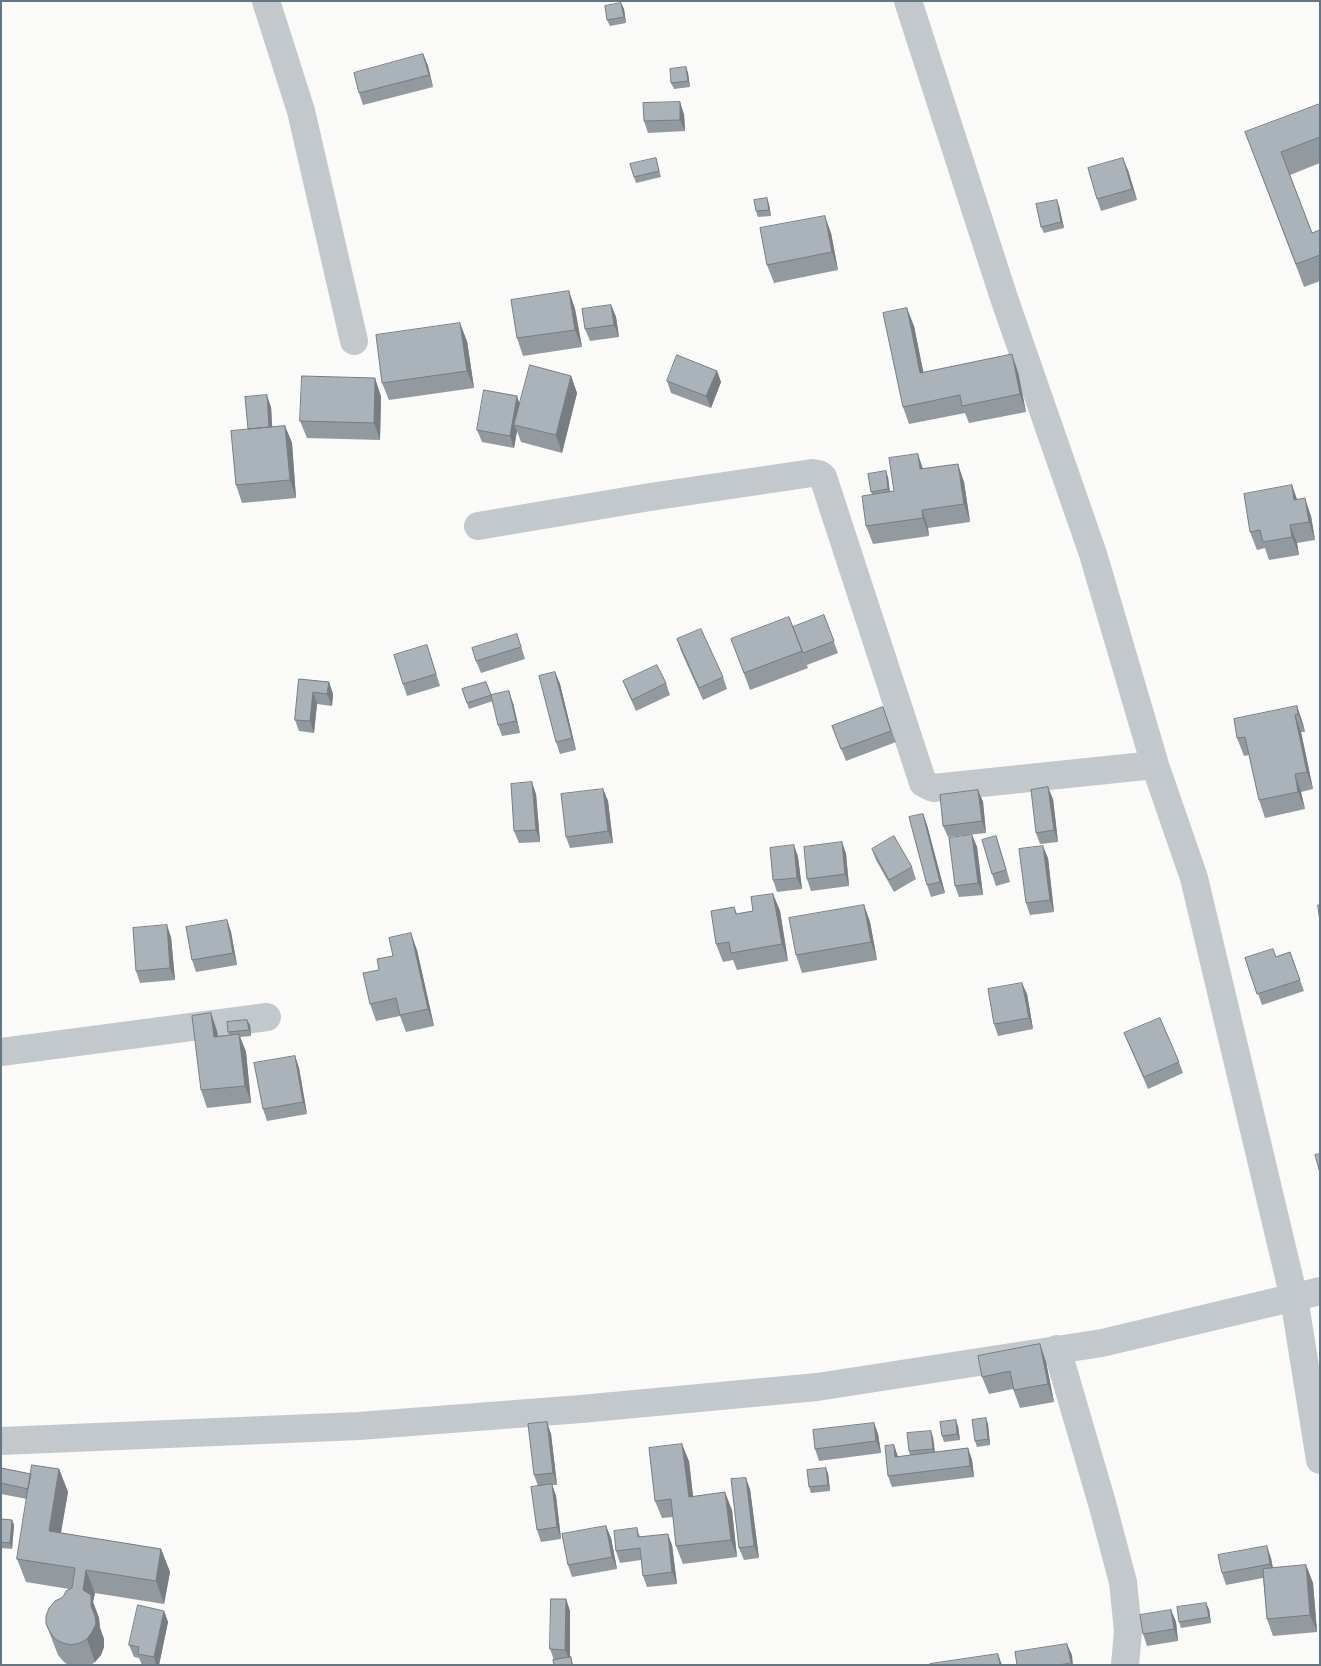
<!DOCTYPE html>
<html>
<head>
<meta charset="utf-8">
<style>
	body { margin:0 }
	#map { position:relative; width:1321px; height:1666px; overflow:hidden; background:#fafaf8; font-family:"Archivo Narrow",sans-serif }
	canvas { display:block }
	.frame { position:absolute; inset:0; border:2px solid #657683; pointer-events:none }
</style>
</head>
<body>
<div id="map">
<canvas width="1321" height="1666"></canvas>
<div class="frame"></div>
</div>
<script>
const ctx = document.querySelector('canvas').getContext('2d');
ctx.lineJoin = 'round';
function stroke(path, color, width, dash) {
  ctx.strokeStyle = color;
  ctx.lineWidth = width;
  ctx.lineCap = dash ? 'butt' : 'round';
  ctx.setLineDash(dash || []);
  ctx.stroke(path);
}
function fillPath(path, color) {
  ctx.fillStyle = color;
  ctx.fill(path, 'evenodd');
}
stroke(new Path2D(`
	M266,1L301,111L354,341
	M908,1L1004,298L1093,554L1155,765L1194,878L1294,1298L1320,1460
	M478,526L650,497L812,473L819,474L823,477L923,783L933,788L1155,765
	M1,1052L267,1017
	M1057,1349L1102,1503L1123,1582L1128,1631L1125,1665
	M1,1441L359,1426L581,1409L817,1387L1102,1343L1320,1291`), '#c3c8cc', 28);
fillPath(new Path2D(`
	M621,3L624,9L626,23L610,26L607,20Z
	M423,54L428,66L433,87L363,105L359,93Z
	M686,67L688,73L690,87L674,89L671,83Z
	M1320,104V163L1290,175L1312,233L1320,230V281L1304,287L1254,155Z
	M684,114L685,131L648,133L644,121Z
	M656,158L661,177L636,183L634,177Z
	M1128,170L1137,200L1101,211L1097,199Z
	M769,204L771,216L758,217L756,211Z
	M1059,206L1064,228L1044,233L1041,227Z
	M831,233L838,270L774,283L767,265Z
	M569,291L575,309L582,347L523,356L517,338Z
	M611,305L616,317L619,337L590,341L585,329Z
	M914,326L923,372H1018L1026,412L969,423L965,413L909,424L903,407Z
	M467,341L474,388L389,400L382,383Z
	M717,371L721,382L711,408L671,393L667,381Z
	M571,376L577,393L562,453L521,442L517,431L514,448L482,442L477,430L520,404Z
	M381,396L380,440L307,438L300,421Z
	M271,407L272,427L285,426L292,443L296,498L242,503L236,485L248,429Z
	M923,469L964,482L970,522L928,528L929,536L873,544L866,526L872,494L871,492L888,477L890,492L894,491Z
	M1292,485L1297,499L1311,516L1315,540L1297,543L1299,555L1269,560L1265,548L1257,550L1250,532Z
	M824,615L838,653L807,665L798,641L808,668L750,690L731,639L796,637Z
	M677,639L723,677L727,689L703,700L681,651Z
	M521,646L525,659L481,673L476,661Z
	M431,657L440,686L407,696L403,684Z
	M555,672L560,684L576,750L560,754L556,742Z
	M299,679L329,682L333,694L332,706L317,704L314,733L299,731L295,720Z
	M623,681L666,683L670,695L636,711L628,693Z
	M486,682L493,701L513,703L520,733L502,736L498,725L493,701L469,709L462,689Z
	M1297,706L1303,724L1305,732H1301L1313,789L1301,792L1305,809L1265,818L1259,800L1249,755L1244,756L1237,738Z
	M883,707L896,742L846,761L832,726Z
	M603,789L608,801L613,843L570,848L566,837Z
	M978,790L983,802L986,833L948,837L943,826Z
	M536,794L540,842L519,843L514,831Z
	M1053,799L1058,842L1040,844L1036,833Z
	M923,814L927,825L945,893L931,897L927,885Z
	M972,835L977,847L983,895L959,897L955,886Z
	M996,836L1010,882L996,886L992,874Z
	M842,842L846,854L849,886L811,891L807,879Z
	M794,845L798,857L802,889L777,892L773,880Z
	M872,849L912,867L916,879L894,892L876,860Z
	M1048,858L1054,912L1030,915L1026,903Z
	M773,894L780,911L788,961L737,970L733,960L723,962L716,944L734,907L737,914L753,911Z
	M864,905L870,922L877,960L802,973L796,955Z
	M227,920L231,932L237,965L196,972L192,960Z
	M171,937L175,980L140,983L136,971Z
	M417,950L434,1026L406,1032L400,1016L376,1021L370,1004L379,970Z
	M1290,952L1304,991L1262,1005L1245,958L1276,957Z
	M1027,994L1033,1029L998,1036L994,1024Z
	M211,1013L217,1031L218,1036L229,1035L228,1032L247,1020L250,1025L251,1036L240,1037L246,1052L251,1103L207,1108L201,1090Z
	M1124,1033L1179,1062L1183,1073L1148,1089L1129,1045Z
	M295,1056L299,1068L307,1114L267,1121L263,1109Z
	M1040,1344L1046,1362L1054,1402L1020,1408L1013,1389L989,1394L982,1377Z
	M874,1423L878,1434L881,1453L819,1461L815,1449Z
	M988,1424L990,1445L977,1447L975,1441Z
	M958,1426L960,1440L944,1442L942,1436Z
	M551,1434L557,1485H552L556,1496L561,1539L541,1542L537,1530L538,1486L534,1475Z
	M933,1437L935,1452L968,1448L972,1460L974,1477L892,1487L888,1476L894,1445L898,1457L910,1455L909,1451Z
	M689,1461L693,1496L732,1510L737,1557L683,1564L676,1546L673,1517L662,1518L655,1501Z
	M1,1468L31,1474L59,1469L68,1492L61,1533L161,1549L170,1572L164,1604L95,1593L93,1602L99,1618L100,1628L104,1639V1647L101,1655L95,1662L91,1665H68L64,1662L58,1655L46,1624L63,1597L69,1589L26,1582L17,1559L27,1499L1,1494Z
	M828,1473L830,1491L811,1493L809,1487Z
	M750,1489L759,1558L744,1560L739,1548Z
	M1,1519L12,1520L14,1525L12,1549L1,1548Z
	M606,1526L611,1538L617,1569L572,1577L568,1565Z
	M637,1528L640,1537L672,1545L677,1584L647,1587L643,1576L641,1560L620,1563L616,1551Z
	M1271,1558L1273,1568L1306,1565L1313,1583L1317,1632L1273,1636L1267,1619L1263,1578L1226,1585L1222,1573Z
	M566,1599L570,1611V1657H571L573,1665H554V1660L550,1649Z
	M1209,1609L1211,1623L1181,1628L1179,1622Z
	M1171,1610L1176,1622L1178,1641L1147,1646L1143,1634Z
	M164,1611L168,1622L159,1665H142L139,1658L134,1657L129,1645Z`), '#929a9f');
fillPath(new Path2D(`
	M621,3L624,9L626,23L624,17Z
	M423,54L428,66L433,87L429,75Z
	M686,67L688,73L690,87L688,81Z
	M680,102L684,114L685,131L680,120Z
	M1123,158L1128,170L1137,200L1132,189Z
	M767,198L769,204L771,216L769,210Z
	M1057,200L1059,206L1064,228L1061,222Z
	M825,216L831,233L838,270L832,252Z
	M569,291L575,309L582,347L575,330Z
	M611,305L616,317L619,337L614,325Z
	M907,308L914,326L927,390L920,373Z
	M460,323L467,341L474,388L467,371Z
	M1012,354L1018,372L1026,412L1020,394Z
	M717,371L721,382L711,408L706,396Z
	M571,376L577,393L562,453L556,435Z
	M375,378L381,396L380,440L374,423Z
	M267,395L271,407L273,439L269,428Z
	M517,396L521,408L514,425L517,431L514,448L510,436Z
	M285,426L292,443L296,498L290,480Z
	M918,454L924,472L920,469Z
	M958,464L964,482L970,522L964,504Z
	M886,471L888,477L890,495L888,489Z
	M1292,485L1298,503L1294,500Z
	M1305,498L1311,516L1315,540L1309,522Z
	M922,510L928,528L929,536L923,518Z
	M1290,525L1297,543L1299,555L1292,537Z
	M555,672L560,684L576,750L572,738Z
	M329,682L333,694L332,706L327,694Z
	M509,691L513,703L520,733L516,721Z
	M313,692L317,704L314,733L310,721Z
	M1297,706L1303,724L1305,732L1298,714Z
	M1295,715L1301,732L1313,789L1307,772Z
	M1295,774L1301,792L1305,809L1298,792Z
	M532,782L536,794L540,842L536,830Z
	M1048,787L1053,799L1058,842L1054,830Z
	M603,789L608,801L613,843L608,831Z
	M978,790L983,802L986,833L982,821Z
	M923,814L927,825L945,893L940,882Z
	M972,835L977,847L983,895L978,883Z
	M996,836L1000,848L1010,882L1006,870Z
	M842,842L846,854L849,886L845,874Z
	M794,845L798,857L802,889L797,878Z
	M1043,846L1048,858L1054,912L1050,900Z
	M773,894L780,911L788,961L782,944Z
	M864,905L870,922L877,960L871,942Z
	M227,920L231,932L237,965L233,953Z
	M167,925L171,937L175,980L170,968Z
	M411,933L417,950L434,1026L428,1009Z
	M1022,983L1027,994L1033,1029L1029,1018Z
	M211,1013L217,1031L220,1054L214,1037Z
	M247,1020L250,1025L251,1036L249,1030Z
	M239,1034L246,1052L251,1103L245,1086Z
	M295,1056L299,1068L307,1114L303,1102Z
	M1040,1344L1046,1362L1054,1402L1048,1384Z
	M986,1418L988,1424L990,1445L988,1439Z
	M956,1420L958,1426L960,1440L957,1434Z
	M547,1422L551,1434L557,1485L553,1473Z
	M874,1423L878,1434L881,1453L876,1441Z
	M931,1431L933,1437L935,1455L933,1449Z
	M682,1444L689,1461L695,1514L689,1497Z
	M894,1445L898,1457H895Z
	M968,1448L972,1460L974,1477L970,1466Z
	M826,1468L828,1473L830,1491L828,1485Z
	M59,1469L68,1492L57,1554L49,1531Z
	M746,1478L750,1489L759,1558L754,1546Z
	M552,1484L556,1496L561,1539L557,1527Z
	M725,1492L732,1510L737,1557L731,1540Z
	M12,1520L14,1525L12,1549L10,1543Z
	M606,1526L611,1538L617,1569L612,1557Z
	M668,1534L672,1545L677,1584L672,1572Z
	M1267,1546L1271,1558L1274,1576L1270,1564Z
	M161,1549L170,1572L164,1604L156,1581Z
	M1306,1565L1313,1583L1317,1632L1310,1615Z
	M86,1570L95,1593L93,1602L99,1618L100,1628L104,1639V1647L101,1655L95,1662L87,1639L83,1590Z
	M566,1599L570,1611V1661L565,1650Z
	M1206,1603L1209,1609L1211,1623L1209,1617Z
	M1171,1610L1176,1622L1178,1641L1174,1629Z
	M164,1611L168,1622L159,1665H156L154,1657Z
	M1067,1644L1072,1655L1073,1665H1071V1663Z
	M998,1654L1002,1665H1000Z`), '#777d82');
const building = new Path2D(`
	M621,3L624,17L607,20L605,6Z
	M423,54L429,75L359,93L354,73Z
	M686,67L688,81L671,83L670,69Z
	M680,102V120L644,121L643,103Z
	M1320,104V137L1281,152L1312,233L1320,230V255L1296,264L1245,132Z
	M656,158L659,171L634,177L630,164Z
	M1123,158L1132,189L1097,199L1088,168Z
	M767,198L769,210L756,211L754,200Z
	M1057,200L1061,222L1041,227L1036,204Z
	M825,216L832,252L767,265L760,228Z
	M569,291L575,330L517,338L511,300Z
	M611,305L614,325L585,329L582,309Z
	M907,308L920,373L1012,354L1020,394L962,406L960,395L903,407L883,313Z
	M460,323L467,371L382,383L376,335Z
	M677,355L717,371L706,396L667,381Z
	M530,365L571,376L556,435L514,425Z
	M302,376L375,378L374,423L300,421Z
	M484,390L517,396L510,436L477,430Z
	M267,395L269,427L248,429L245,397Z
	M285,426L290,480L236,485L231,431Z
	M918,454L920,469L958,464L964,504L922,510L923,518L866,526L862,496L894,491L889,458Z
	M886,471L888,489L871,492L868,474Z
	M1292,485L1294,500L1305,498L1309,522L1290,525L1292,537L1263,542L1260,530L1250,532L1244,494Z
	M824,615L834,641L803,653L793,627Z
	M789,617L802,651L744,673L731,639Z
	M701,629L723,677L699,688L677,639Z
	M517,634L521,647L476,661L472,648Z
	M427,645L436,674L403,684L394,655Z
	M657,665L666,683L632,700L623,681Z
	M555,672L572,738L556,742L539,676Z
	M299,679L329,682L327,694L313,692L310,721L295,720Z
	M486,682L491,695L467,703L462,689Z
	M509,691L516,721L498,725L491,695Z
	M1297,706L1298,714L1295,715L1307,772L1295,774L1298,792L1259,800L1245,737L1237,738L1234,719Z
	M883,707L891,731L841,749L832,726Z
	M532,782L536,830L514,831L511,784Z
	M1048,787L1054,830L1036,833L1031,790Z
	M603,789L608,831L566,837L561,794Z
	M978,790L982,821L943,826L940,795Z
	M923,814L940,882L927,885L909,817Z
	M972,835L978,883L955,886L949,838Z
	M894,836L912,867L889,880L872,849Z
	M996,836L1006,870L992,874L982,840Z
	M842,842L845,874L807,879L804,847Z
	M794,845L797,878L773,880L770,848Z
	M1043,846L1050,900L1026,903L1019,849Z
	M773,894L782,944L731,953L729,942L716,944L711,911L734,907L736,914L753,911L751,897Z
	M864,905L871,942L796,955L789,918Z
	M1318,905H1320V921Z
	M227,920L233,953L192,960L186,927Z
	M167,925L170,968L136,971L133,928Z
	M411,933L428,1009L400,1015L396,998L370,1004L363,973L379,970L377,959L393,956L389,938Z
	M1273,949L1276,957L1290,952L1300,980L1257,994L1245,958Z
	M1022,983L1029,1018L994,1024L988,989Z
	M211,1013L214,1037L239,1034L245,1086L201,1090L192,1016Z
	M1160,1018L1179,1062L1144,1077L1124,1033Z
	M247,1020L249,1030L228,1032L227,1022Z
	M295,1056L303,1102L263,1109L254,1063Z
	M1320,1154V1173L1315,1155Z
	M1040,1344L1048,1384L1014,1390L1010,1371L982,1377L978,1356Z
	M986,1418L988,1439L975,1441L972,1420Z
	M956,1420L957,1434L942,1436L940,1422Z
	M547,1422L553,1473L534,1475L528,1424Z
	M874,1423L876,1441L815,1449L813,1430Z
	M931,1431L933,1449L909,1451L907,1433Z
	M682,1444L689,1497L725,1492L731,1540L676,1546L671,1499L655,1501L649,1448Z
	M894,1445L895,1457L968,1448L970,1466L888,1476L885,1446Z
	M32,1465L59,1469L49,1531L161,1549L156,1581L86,1570L83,1590L91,1595V1606L95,1616L96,1624L92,1632L87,1639L80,1643L71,1645L63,1643L55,1639L50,1632L46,1624V1616L49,1608L55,1601L63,1597L66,1591L72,1588L75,1568L17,1559Z
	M1,1468L31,1474L28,1489L1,1483Z
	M826,1468L828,1485L809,1487L807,1470Z
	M746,1478L754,1546L739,1548L731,1479Z
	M552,1484L557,1527L537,1530L531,1487Z
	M1,1519L12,1520L10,1543L1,1542Z
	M606,1526L612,1557L568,1565L562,1534Z
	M637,1528L638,1537L668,1534L672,1572L643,1576L640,1548L616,1551L614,1531Z
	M1267,1546L1270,1564L1222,1573L1218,1555Z
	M1306,1565L1310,1615L1267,1619L1263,1569Z
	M551,1599H566L565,1650L550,1649Z
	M1206,1603L1209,1617L1179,1622L1177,1607Z
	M138,1605L164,1611L154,1657L138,1654L139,1647L129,1645Z
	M1171,1610L1174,1629L1143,1634L1140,1615Z
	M1067,1644L1071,1663L1058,1665H1017L1015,1652Z
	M998,1654L1000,1665H930V1664Z
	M571,1657L572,1665H554L553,1660Z`);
fillPath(building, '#aab3b9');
stroke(building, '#777d82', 1);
</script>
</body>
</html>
